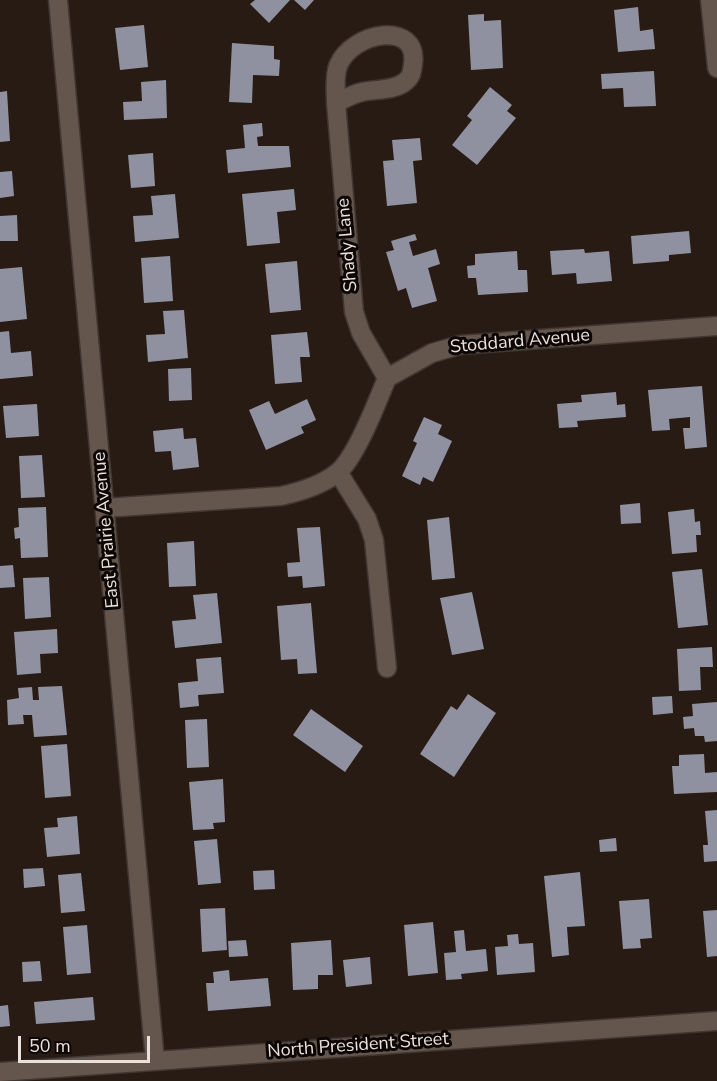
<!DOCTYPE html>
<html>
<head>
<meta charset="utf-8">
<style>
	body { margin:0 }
	#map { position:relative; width:717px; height:1081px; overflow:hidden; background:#271b14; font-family:"Nunito Sans",sans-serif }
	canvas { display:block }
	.scale { position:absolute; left:18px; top:1036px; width:132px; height:27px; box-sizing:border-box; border:3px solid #eae1dd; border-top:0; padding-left:8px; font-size:18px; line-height:21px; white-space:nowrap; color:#eae1dd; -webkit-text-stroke:4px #0c0705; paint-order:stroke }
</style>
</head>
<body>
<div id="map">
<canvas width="717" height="1081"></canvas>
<div class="scale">50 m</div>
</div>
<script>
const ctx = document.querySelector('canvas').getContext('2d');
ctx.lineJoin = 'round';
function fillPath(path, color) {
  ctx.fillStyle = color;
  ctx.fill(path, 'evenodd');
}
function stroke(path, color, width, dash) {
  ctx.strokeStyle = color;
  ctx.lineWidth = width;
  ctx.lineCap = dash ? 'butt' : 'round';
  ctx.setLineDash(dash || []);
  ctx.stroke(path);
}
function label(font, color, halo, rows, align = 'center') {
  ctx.font = font + ' "Nunito Sans",sans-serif';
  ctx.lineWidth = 6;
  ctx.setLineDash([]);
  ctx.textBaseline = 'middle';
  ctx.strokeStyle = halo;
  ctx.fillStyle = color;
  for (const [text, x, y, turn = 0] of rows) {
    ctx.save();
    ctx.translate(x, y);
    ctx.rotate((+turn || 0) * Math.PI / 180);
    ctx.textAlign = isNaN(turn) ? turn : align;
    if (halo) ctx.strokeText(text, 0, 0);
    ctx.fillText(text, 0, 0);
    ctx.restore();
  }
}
fillPath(new Path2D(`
	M255,0H290L269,23L250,4Z
	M294,0H314L305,10Z
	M638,7L640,31L653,29L655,49L618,52L614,10Z
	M484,14V21L501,20L503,68L471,70L468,15Z
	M144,25L148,67L120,70L115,28Z
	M232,43L274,46V59L280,60L279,76L253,75L252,103L229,102Z
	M654,71L656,106L624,107L623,88L602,89L601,74Z
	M166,80L167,118L124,120L123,102L142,101L141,82Z
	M490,87L512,105L507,111L516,118L477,165L452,145L472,120L467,116Z
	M7,91L10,141L0,142V92Z
	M262,123L263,136L257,137L258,146H289L291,167L228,173L226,150L245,148L243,125Z
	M420,138L422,160L413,161L417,203L387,206L383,161L394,160L392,140Z
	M153,153L155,186L131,188L128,155Z
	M12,171L14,196L0,198V172Z
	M294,189L296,210L277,212L280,243L247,246L242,194Z
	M175,194L179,238L135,242L133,216L153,215L151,196Z
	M17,215L18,241H0V216Z
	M689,231L691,253L669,255V261L633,264L631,236Z
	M415,234L417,240L409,242L413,256L436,249L440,264L428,268L437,301L412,308L406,288L398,291L386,252L394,250L391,241Z
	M584,249L585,253L609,251L612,281L577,284L576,273L552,275L550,251Z
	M517,251L518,270H527L528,292L478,295L476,278H468L467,266L475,265V254Z
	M170,256L173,301L144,303L141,258Z
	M297,261L301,310L270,313L265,264Z
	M22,267L27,319L0,322V269Z
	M184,310L188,358L148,362L146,335L165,334L163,311Z
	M9,331L11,353L31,351L33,376L0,379V332Z
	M307,332L310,357H300L302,382L275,384L271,335Z
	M191,368L192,400L169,401L168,369Z
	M702,386L707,447L685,449L683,428H690V417L669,419L670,430L652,431L648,390Z
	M616,392L617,405L625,404L626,417L577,421L578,427L559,428L557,404L582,402L581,395Z
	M307,399L316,420L301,427L304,433L266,450L249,410L269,401L275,414Z
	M37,404L39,436L6,438L3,406Z
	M424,417L442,425L438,434L452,441L433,482L423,477L420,485L402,476L417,443L413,441Z
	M183,428L184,439L196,438L199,467L173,470L171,451L155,452L153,431Z
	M42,455L45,497L21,498L19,456Z
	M640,503L641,523L621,524L620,505Z
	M46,507L48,557L21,558L20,538L15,539L14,528L19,527L18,508Z
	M694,509L695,522L700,521L701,535H696L697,552L672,554L668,512Z
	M449,517L455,578L432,580L427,520Z
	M320,527L325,586L303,588L302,576L288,577L287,563L300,562L297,528Z
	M194,541L196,586L169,587L167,543Z
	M13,565L15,587L0,588V566Z
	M702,569L708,625L678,628L672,572Z
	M49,577L51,617L25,619L23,578Z
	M472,592L484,649L452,655L440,598Z
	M217,593L222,643L175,648L172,621L196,619L193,595Z
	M311,603L317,673L298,674L297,659L281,660L277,606Z
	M57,629L58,653L40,654L41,673L17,675L14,632Z
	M712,647L713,667H700L701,690L679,691L677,649Z
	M221,657L224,693L198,695L199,706L180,708L178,683L198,681L196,659Z
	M62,686L67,735L34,737L32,715H23L24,724L8,725L7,700L19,698L18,688L32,687L33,700H39L38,687Z
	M468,694L496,713L454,777L420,754L451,706L457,710Z
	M672,696L673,713L653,715L652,697Z
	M717,702V741L705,742L704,736H695L694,728L684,729L683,717L693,716L692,704Z
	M311,709L363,746L345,772L293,735Z
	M207,719L209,767L187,768L185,720Z
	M67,744L71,796L45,798L41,746Z
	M704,754L705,773L717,772V792L674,794L672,766H679V755Z
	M223,779L225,822L213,823L214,829L193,830L189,782Z
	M717,810V861L704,862L703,845H708L705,811Z
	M77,816L80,854L47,857L44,828L58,827L57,818Z
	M616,838L617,851L600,852L599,840Z
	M217,839L221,883L198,885L194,841Z
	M43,868L45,886L24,888L23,869Z
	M274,870L275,889L254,890L253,871Z
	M580,872L585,926L567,927L569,955L552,957L544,876Z
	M81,873L85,911L61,913L58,875Z
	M649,899L652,938L640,939L641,948L623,949L619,901Z
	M225,908L227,950L202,952L200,909Z
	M717,910V956L707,957L703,911Z
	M433,922L438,973L408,976L404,925Z
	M87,925L91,973L67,975L63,927Z
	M464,930L466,951L486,949L488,971L461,974L462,979L446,980L444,953L456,952L454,931Z
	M518,934L519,944L533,943L535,972L497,975L495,947L508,946L507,935Z
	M246,940L248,956L229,957L228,941Z
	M331,940L333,975H318V989L293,990L291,943Z
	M370,957L372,984L346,987L343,960Z
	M40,961L42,981L23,982L22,962Z
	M229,970L230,981L268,978L271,1006L208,1011L206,983H214L213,972Z
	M93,997L95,1020L36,1024L34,1002Z
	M8,1005L10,1026L0,1027V1006Z`), '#9091a0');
const minor = new Path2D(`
	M58,0L155,1061
	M710,0L717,68
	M336,103C336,92 334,77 338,66C352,31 419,20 413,64C412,71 412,76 406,81C395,91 375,89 362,92C353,94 344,99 336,103L354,312L361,333L387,378
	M338,472L367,519L374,540L387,668
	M105,508L281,496C299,492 322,485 337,473C356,458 377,402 387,378L432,353L460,345L717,326
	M0,1072L717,1021`);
stroke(minor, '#403632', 21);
stroke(minor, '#64554d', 18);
label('18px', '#eae1dd', '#0c0705', [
	["Shady Lane",348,245,-95],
	["Stoddard Avenue",520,342,-5],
	["East Prairie Avenue",107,530,-95],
	["North President Street",358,1046,-4]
]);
</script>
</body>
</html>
